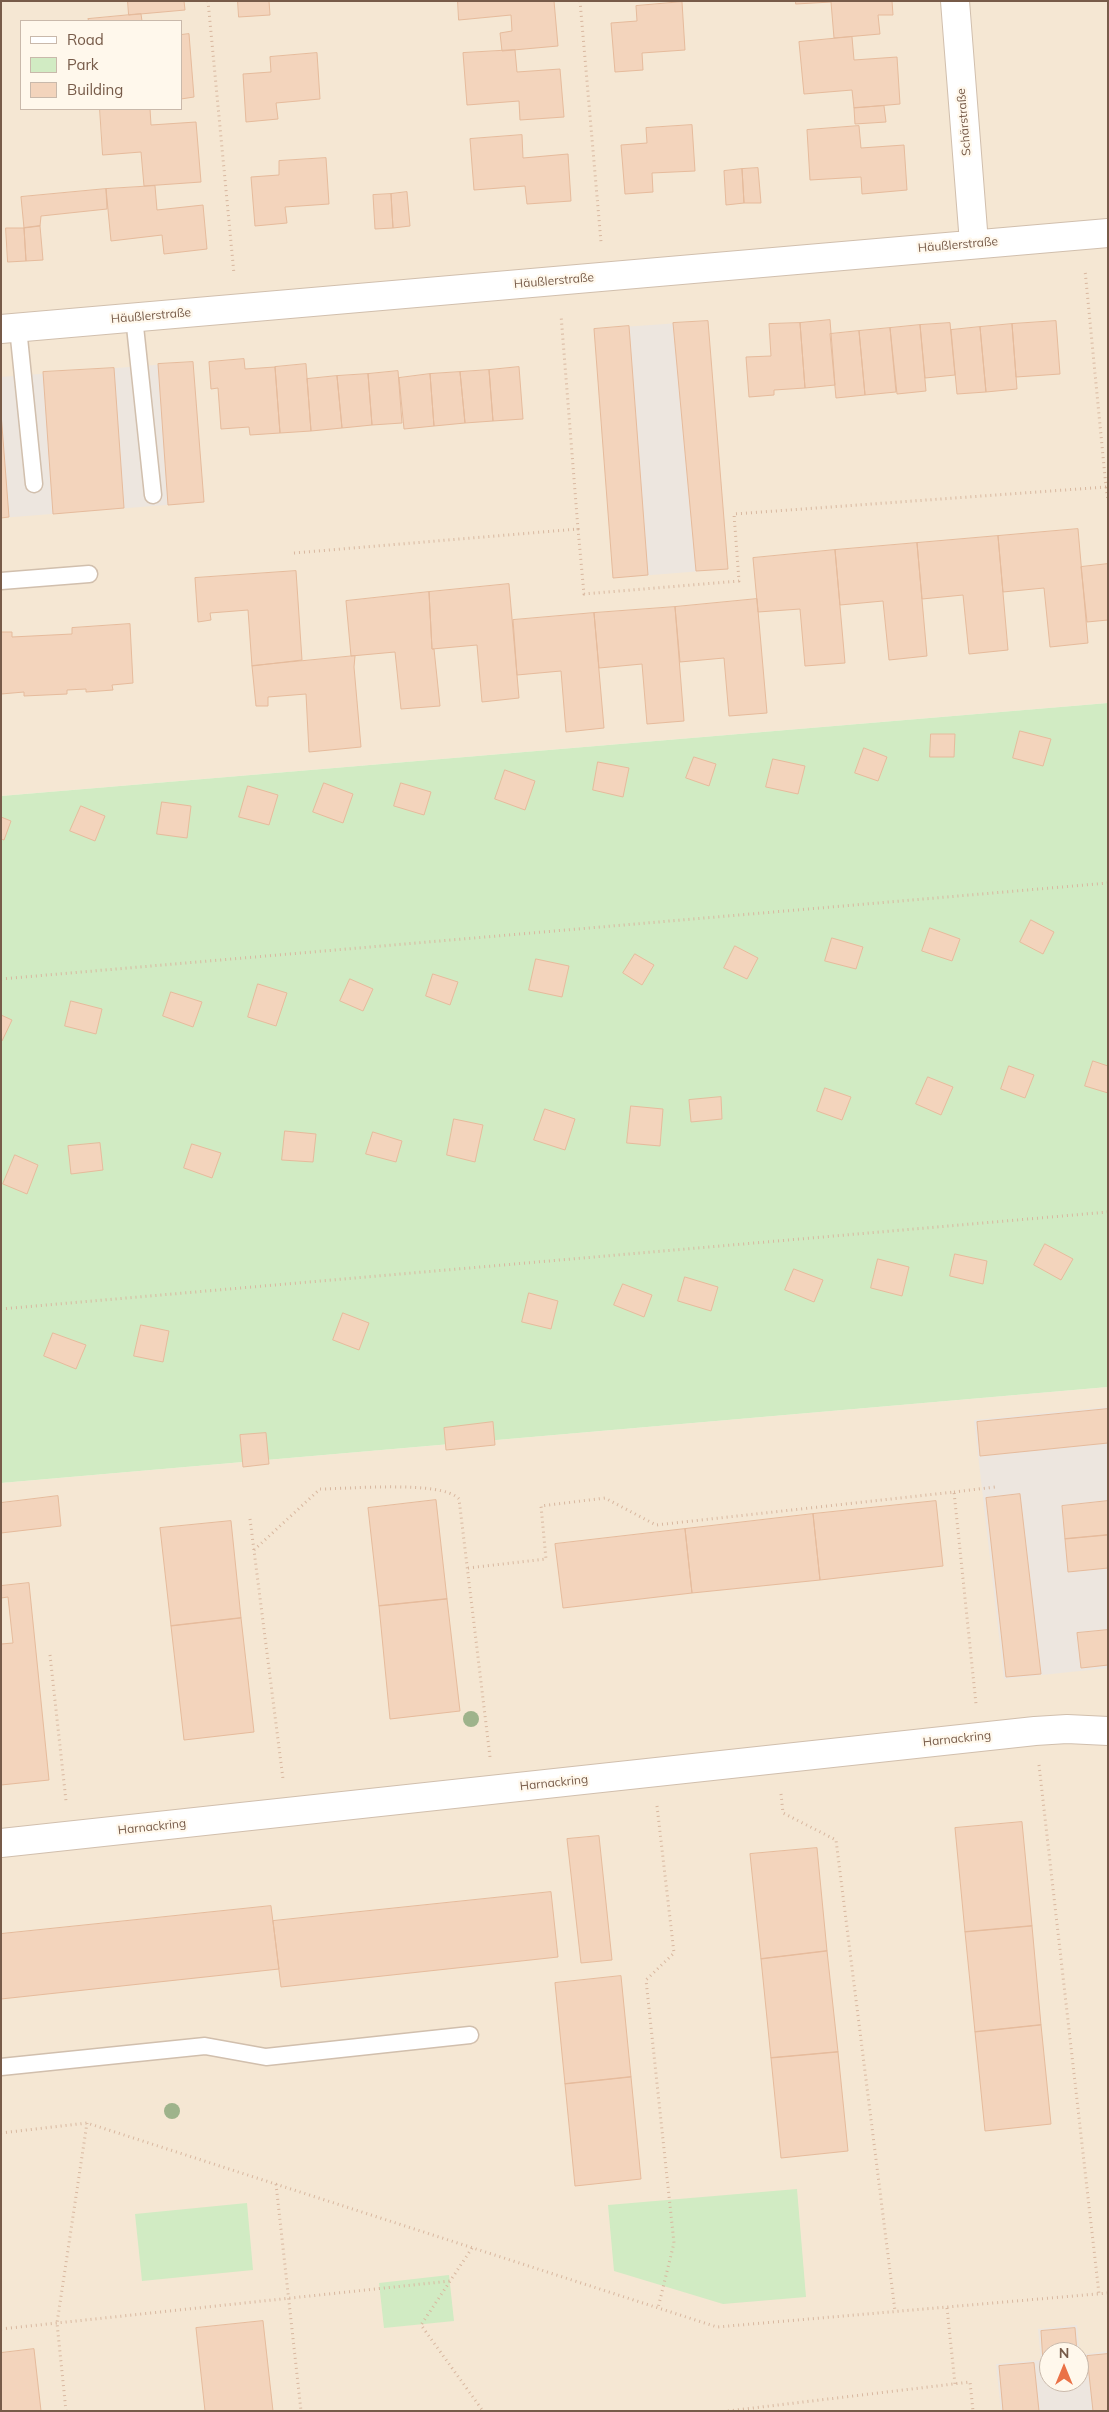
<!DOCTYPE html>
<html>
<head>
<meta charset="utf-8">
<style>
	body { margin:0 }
	#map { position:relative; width:1109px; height:2412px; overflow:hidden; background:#fdf5e5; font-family:Mulish,sans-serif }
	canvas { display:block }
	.frame { position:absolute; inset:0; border:2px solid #775b49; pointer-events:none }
	.legend { position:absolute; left:20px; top:20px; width:162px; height:90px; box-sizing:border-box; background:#fff8ec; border:1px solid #c9b9ab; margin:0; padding:6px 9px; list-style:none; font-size:15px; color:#775b49 }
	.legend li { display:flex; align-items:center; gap:10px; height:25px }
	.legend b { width:25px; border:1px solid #c9b9ab }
	.north { position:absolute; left:1039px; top:2342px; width:50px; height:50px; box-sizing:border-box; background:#fff8ec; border:1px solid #c9b9ab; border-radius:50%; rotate:0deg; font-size:14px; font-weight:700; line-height:20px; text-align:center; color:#775b49 }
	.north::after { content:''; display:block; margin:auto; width:18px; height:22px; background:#ea7247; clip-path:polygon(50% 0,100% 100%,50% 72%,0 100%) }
</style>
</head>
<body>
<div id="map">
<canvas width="1109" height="2412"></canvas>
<div class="frame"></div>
<ul class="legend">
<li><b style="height:6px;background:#fff"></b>Road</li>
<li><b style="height:14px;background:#d1ebc3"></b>Park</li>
<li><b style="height:14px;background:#f3d4bc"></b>Building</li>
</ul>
<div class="north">N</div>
</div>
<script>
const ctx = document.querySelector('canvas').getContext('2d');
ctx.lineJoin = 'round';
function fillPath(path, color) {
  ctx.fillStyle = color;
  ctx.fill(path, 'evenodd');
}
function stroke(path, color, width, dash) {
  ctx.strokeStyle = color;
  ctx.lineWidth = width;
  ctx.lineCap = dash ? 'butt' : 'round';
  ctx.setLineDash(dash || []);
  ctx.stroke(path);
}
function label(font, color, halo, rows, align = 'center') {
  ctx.font = font + ' Mulish,sans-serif';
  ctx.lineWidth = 4.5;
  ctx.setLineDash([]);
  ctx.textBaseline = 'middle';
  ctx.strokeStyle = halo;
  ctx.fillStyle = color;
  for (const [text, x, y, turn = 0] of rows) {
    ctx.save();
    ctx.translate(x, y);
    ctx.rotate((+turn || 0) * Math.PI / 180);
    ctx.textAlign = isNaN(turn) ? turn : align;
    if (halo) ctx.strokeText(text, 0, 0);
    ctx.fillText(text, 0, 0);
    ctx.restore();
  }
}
fillPath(new Path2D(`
	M1,1H1108V703L1,796ZM21,21H181V109H21Z
	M1108,1387V2411H1V1483ZM1049,2352H1079V2382H1049Z`), '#f5e7d3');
fillPath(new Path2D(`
	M708,321L728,569L613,578L594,329Z
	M193,362L204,502L1,518V377Z
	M1108,1407V1668L1004,1679L974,1420Z
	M1077,2325L1080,2355L1108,2351V2411H1001L996,2364L1041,2360L1038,2329ZM1049,2352H1079V2382H1049Z`), '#ede6df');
fillPath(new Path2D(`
	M1108,703V1387L1,1483V796Z
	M797,2189L806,2297L723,2304L614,2271L608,2205Z
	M247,2203L253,2270L142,2281L135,2214Z
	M449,2275L454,2321L384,2328L379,2283Z`), '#d1ebc3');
const building = new Path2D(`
	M128,1H184L185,10L129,15Z
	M238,1H269L270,15L239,17Z
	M458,1H554L558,46L502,51L500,33L512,31L511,15L459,20Z
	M796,1H892L893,15H878L880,34L834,38L831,2L796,4Z
	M682,2L685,50L642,53L643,70L615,72L611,23L637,21L636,6Z
	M141,14L142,21H89L88,19Z
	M189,34L194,97L181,99V35Z
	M852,37L854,60L897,57L900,104L854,108L852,90L804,94L799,42Z
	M515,50L517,72L560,69L564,117L520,120L519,101L467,105L463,53Z
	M317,53L320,99L276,103L278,119L246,122L243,74L271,72L270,57Z
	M884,106L886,122L855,124L854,108Z
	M100,109H150L151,125L196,122L201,182L144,186L141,152L103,155Z
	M692,125L695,171L652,173L653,192L625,194L621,145L647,143L646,128Z
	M859,126L861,148L904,145L907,190L862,194L861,177L810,180L807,130Z
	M522,135L523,158L568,154L571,201L527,204L525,186L474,190L470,139Z
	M326,158L329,204L285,207L287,223L255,226L251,177L279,175V161Z
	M758,168L761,203H744L742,169Z
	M742,169L744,203L726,205L724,171Z
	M155,186L157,210L203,205L207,249L164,254L162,235L111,241L106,189Z
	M106,189L107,209L41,216L40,226L24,228L21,197Z
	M407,192L410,226L393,228L391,194Z
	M391,194L393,228L375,229L373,195Z
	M40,226L43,260L26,261L24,228Z
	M6,228H24L26,261L8,262Z
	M830,320L835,385L805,388L800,323Z
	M708,321L728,569L696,571L673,323Z
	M1056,321L1060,374L1016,377L1012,324Z
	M800,323L805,388L774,390V395L749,397L746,357L771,356L769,324Z
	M950,323L955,375L925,378L920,325Z
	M1012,324L1017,389L986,392L980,327Z
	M920,325L926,391L897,394L890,328Z
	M629,326L648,575L613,578L594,329Z
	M980,327L986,392L957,394L951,330Z
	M890,328L896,392L865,395L859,331Z
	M859,331L865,395L836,398L830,334Z
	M244,359L245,369L275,367L280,433L250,435L249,427L221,429L218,388L211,389L209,362Z
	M193,362L204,502L168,505L158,364Z
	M306,364L311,431L280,433L275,367Z
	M519,367L523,419L493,421L489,370Z
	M114,368L124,508L53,514L43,372Z
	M489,370L493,421L465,423L460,372Z
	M398,371L402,423L372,425L368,374Z
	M460,372L465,423L434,426L430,374Z
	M368,374L372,425L342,428L337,376Z
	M430,374L434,426L404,429L399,378Z
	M337,376L342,428L311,431L307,379Z
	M1,413L9,517L1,518Z
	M1078,529L1088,643L1050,647L1044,588L1003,592L998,536Z
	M998,536L1008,650L969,654L963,595L922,599L917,543Z
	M917,543L927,656L889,660L883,601L840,605L835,550Z
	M835,550L845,663L805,666L800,609L758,612L753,558Z
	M1108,564V620L1087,622L1081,567Z
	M296,571L302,660L252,666L248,610L210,613L211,620L198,622L195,578Z
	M509,584L519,698L482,702L477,645L432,649L429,592Z
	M429,592L432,649H434L440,706L401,709L395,652L351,656L346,601Z
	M757,599L767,713L729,716L724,658L680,662L675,607Z
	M675,607L684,721L647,724L642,664L599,668L594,613Z
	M594,613L604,728L566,732L561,671L517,675L513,620Z
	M130,624L133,683L112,685L113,690L86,692V689L67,690V694L24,696V692L1,694V632H12V637L72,634V628Z
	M355,656L354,667L361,747L309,752L306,694L268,697V706H256L252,666Z
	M1020,731L1051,739L1043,766L1013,758Z
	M931,734H955L954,757H930Z
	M864,748L887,757L878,781L855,773Z
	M694,757L716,764L709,786L686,778Z
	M773,759L805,766L798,794L766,787Z
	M598,762L629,768L623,797L593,790Z
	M505,770L535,781L525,810L495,799Z
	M324,783L353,794L343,823L313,812Z
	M401,783L431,792L424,815L394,806Z
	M248,786L278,795L269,825L239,817Z
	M162,802L191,806L187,838L157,834Z
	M81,806L105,816L95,841L70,831Z
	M1,817L11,821L4,840L1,839Z
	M1031,920L1054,932L1043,954L1020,942Z
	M930,928L960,939L952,961L922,951Z
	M832,938L863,947L856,969L825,961Z
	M735,946L758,958L747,979L724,968Z
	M635,954L654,965L642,985L623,973Z
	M536,959L569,966L562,997L529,990Z
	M433,974L458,982L450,1005L426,996Z
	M350,979L373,989L363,1011L340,1001Z
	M258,984L287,993L276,1026L248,1017Z
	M171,992L202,1002L193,1027L163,1016Z
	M71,1001L102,1009L96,1034L65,1026Z
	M1,1015L12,1020L2,1041H1Z
	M1093,1061L1108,1066V1093L1085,1086Z
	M1009,1066L1034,1075L1025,1098L1001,1089Z
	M928,1077L953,1087L941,1115L916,1104Z
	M825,1088L851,1097L842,1120L817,1111Z
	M721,1097L722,1119L691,1122L689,1100Z
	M631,1106L663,1109L660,1146L627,1143Z
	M545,1109L575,1119L565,1150L534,1140Z
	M454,1119L483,1125L475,1162L447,1155Z
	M285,1131L316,1134L313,1162L282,1160Z
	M373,1132L402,1141L396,1162L366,1154Z
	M100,1143L103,1170L71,1174L68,1146Z
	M192,1144L221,1153L212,1178L184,1168Z
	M15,1155L38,1165L27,1194L3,1184Z
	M1045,1244L1073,1259L1061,1280L1034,1265Z
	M955,1254L987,1261L983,1284L950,1276Z
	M878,1259L909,1267L902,1296L871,1288Z
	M794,1269L823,1280L814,1302L785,1290Z
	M685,1277L718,1287L711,1311L678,1301Z
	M623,1284L652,1295L644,1317L614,1305Z
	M529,1293L558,1301L551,1329L522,1322Z
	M343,1313L369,1323L359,1350L333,1340Z
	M141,1325L169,1331L163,1362L134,1356Z
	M53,1333L86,1345L76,1369L44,1356Z
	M1108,1409V1443L980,1456L977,1422Z
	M493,1422L495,1445L446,1450L444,1428Z
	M266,1433L269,1464L243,1467L240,1435Z
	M1020,1494L1041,1674L1006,1677L986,1498Z
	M58,1496L61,1526L1,1533V1503Z
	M436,1500L447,1599L379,1606L368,1508Z
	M936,1501L943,1566L820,1580L813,1514Z
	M1108,1501V1535L1065,1539L1062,1506Z
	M813,1514L820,1580L692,1593L685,1529Z
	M231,1521L241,1618L171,1626L160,1528Z
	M685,1529L692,1593L563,1608L555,1544Z
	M1108,1535V1568L1068,1572L1065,1539Z
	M29,1583L49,1780L1,1785V1644L13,1643L8,1597L1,1598V1586Z
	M447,1599L460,1711L390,1719L379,1606Z
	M241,1618L254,1732L184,1740L171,1626Z
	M1108,1630V1665L1081,1668L1077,1633Z
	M1022,1822L1032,1926L965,1932L955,1828Z
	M599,1836L612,1960L581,1963L567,1839Z
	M817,1848L827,1951L761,1959L750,1854Z
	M551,1892L558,1957L281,1987L273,1921Z
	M271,1906L279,1969L1,1999V1934Z
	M1032,1926L1041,2025L975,2032L965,1932Z
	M827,1951L838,2052L771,2058L761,1959Z
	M621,1976L631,2077L565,2084L555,1983Z
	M1041,2025L1051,2124L985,2131L975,2032Z
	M838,2052L848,2151L781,2158L771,2058Z
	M631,2077L641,2179L575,2186L565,2084Z
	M263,2321L273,2411H205L196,2328Z
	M1075,2328L1077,2352H1049V2361L1043,2362L1041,2331Z
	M34,2349L41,2411H1V2353Z
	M1108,2354V2411H1093L1087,2356Z
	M1034,2363L1039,2411H1003L999,2366Z`);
fillPath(building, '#f3d4bc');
stroke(building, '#e6bb9c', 1);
const lane = new Path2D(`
	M134,317L153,495
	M18,328L34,484
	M1,581L89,574
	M1,2067L205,2046L266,2057L470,2035`);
const street = new Path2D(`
	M955,1L974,243
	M1,329L1108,233
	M1,1843L1035,1731L1067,1729L1108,1731`);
stroke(lane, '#d1bfad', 19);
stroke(street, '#d1bfad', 30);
stroke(new Path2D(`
	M208,1L234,274
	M580,1L601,242
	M1106,487L1108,501
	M578,529L584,594L739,581L734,514L1106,487L1085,270
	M294,553L578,529L561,315
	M1,979L1108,883
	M1,1309L1108,1212
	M954,1492L995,1487
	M250,1519L283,1779
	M254,1550L320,1489C347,1489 443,1480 459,1499L490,1757
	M468,1568L546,1559L541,1506L605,1498L656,1525L954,1492L976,1704
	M50,1655L66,1801
	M1039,1765L1099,2294
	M781,1794L783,1813L836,1840L895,2311
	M657,1806L674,1953L646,1980L674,2243L658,2308
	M1,2133L87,2123L717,2327L1108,2293
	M276,2184L301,2411
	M472,2248L421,2325L483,2411
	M947,2308L955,2384
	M1,2329L450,2281
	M66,2411L57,2323L87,2123
	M728,2411L970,2382L973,2411`), '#d8b79f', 3, [1, 4]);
stroke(lane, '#fff', 16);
stroke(street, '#fff', 28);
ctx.fillStyle = '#9eb38b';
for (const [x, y] of [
	[471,1719],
	[172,2111]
]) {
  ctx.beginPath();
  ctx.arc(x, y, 8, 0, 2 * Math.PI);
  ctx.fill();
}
label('12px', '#775b49', '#fff8ec', [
	["Schärstraße",964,122,-95],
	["Häußlerstraße",958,245,-5],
	["Häußlerstraße",554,281,-5],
	["Häußlerstraße",151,316,-5],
	["Harnackring",957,1739,-6],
	["Harnackring",554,1783,-6],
	["Harnackring",152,1827,-6]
]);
</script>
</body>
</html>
